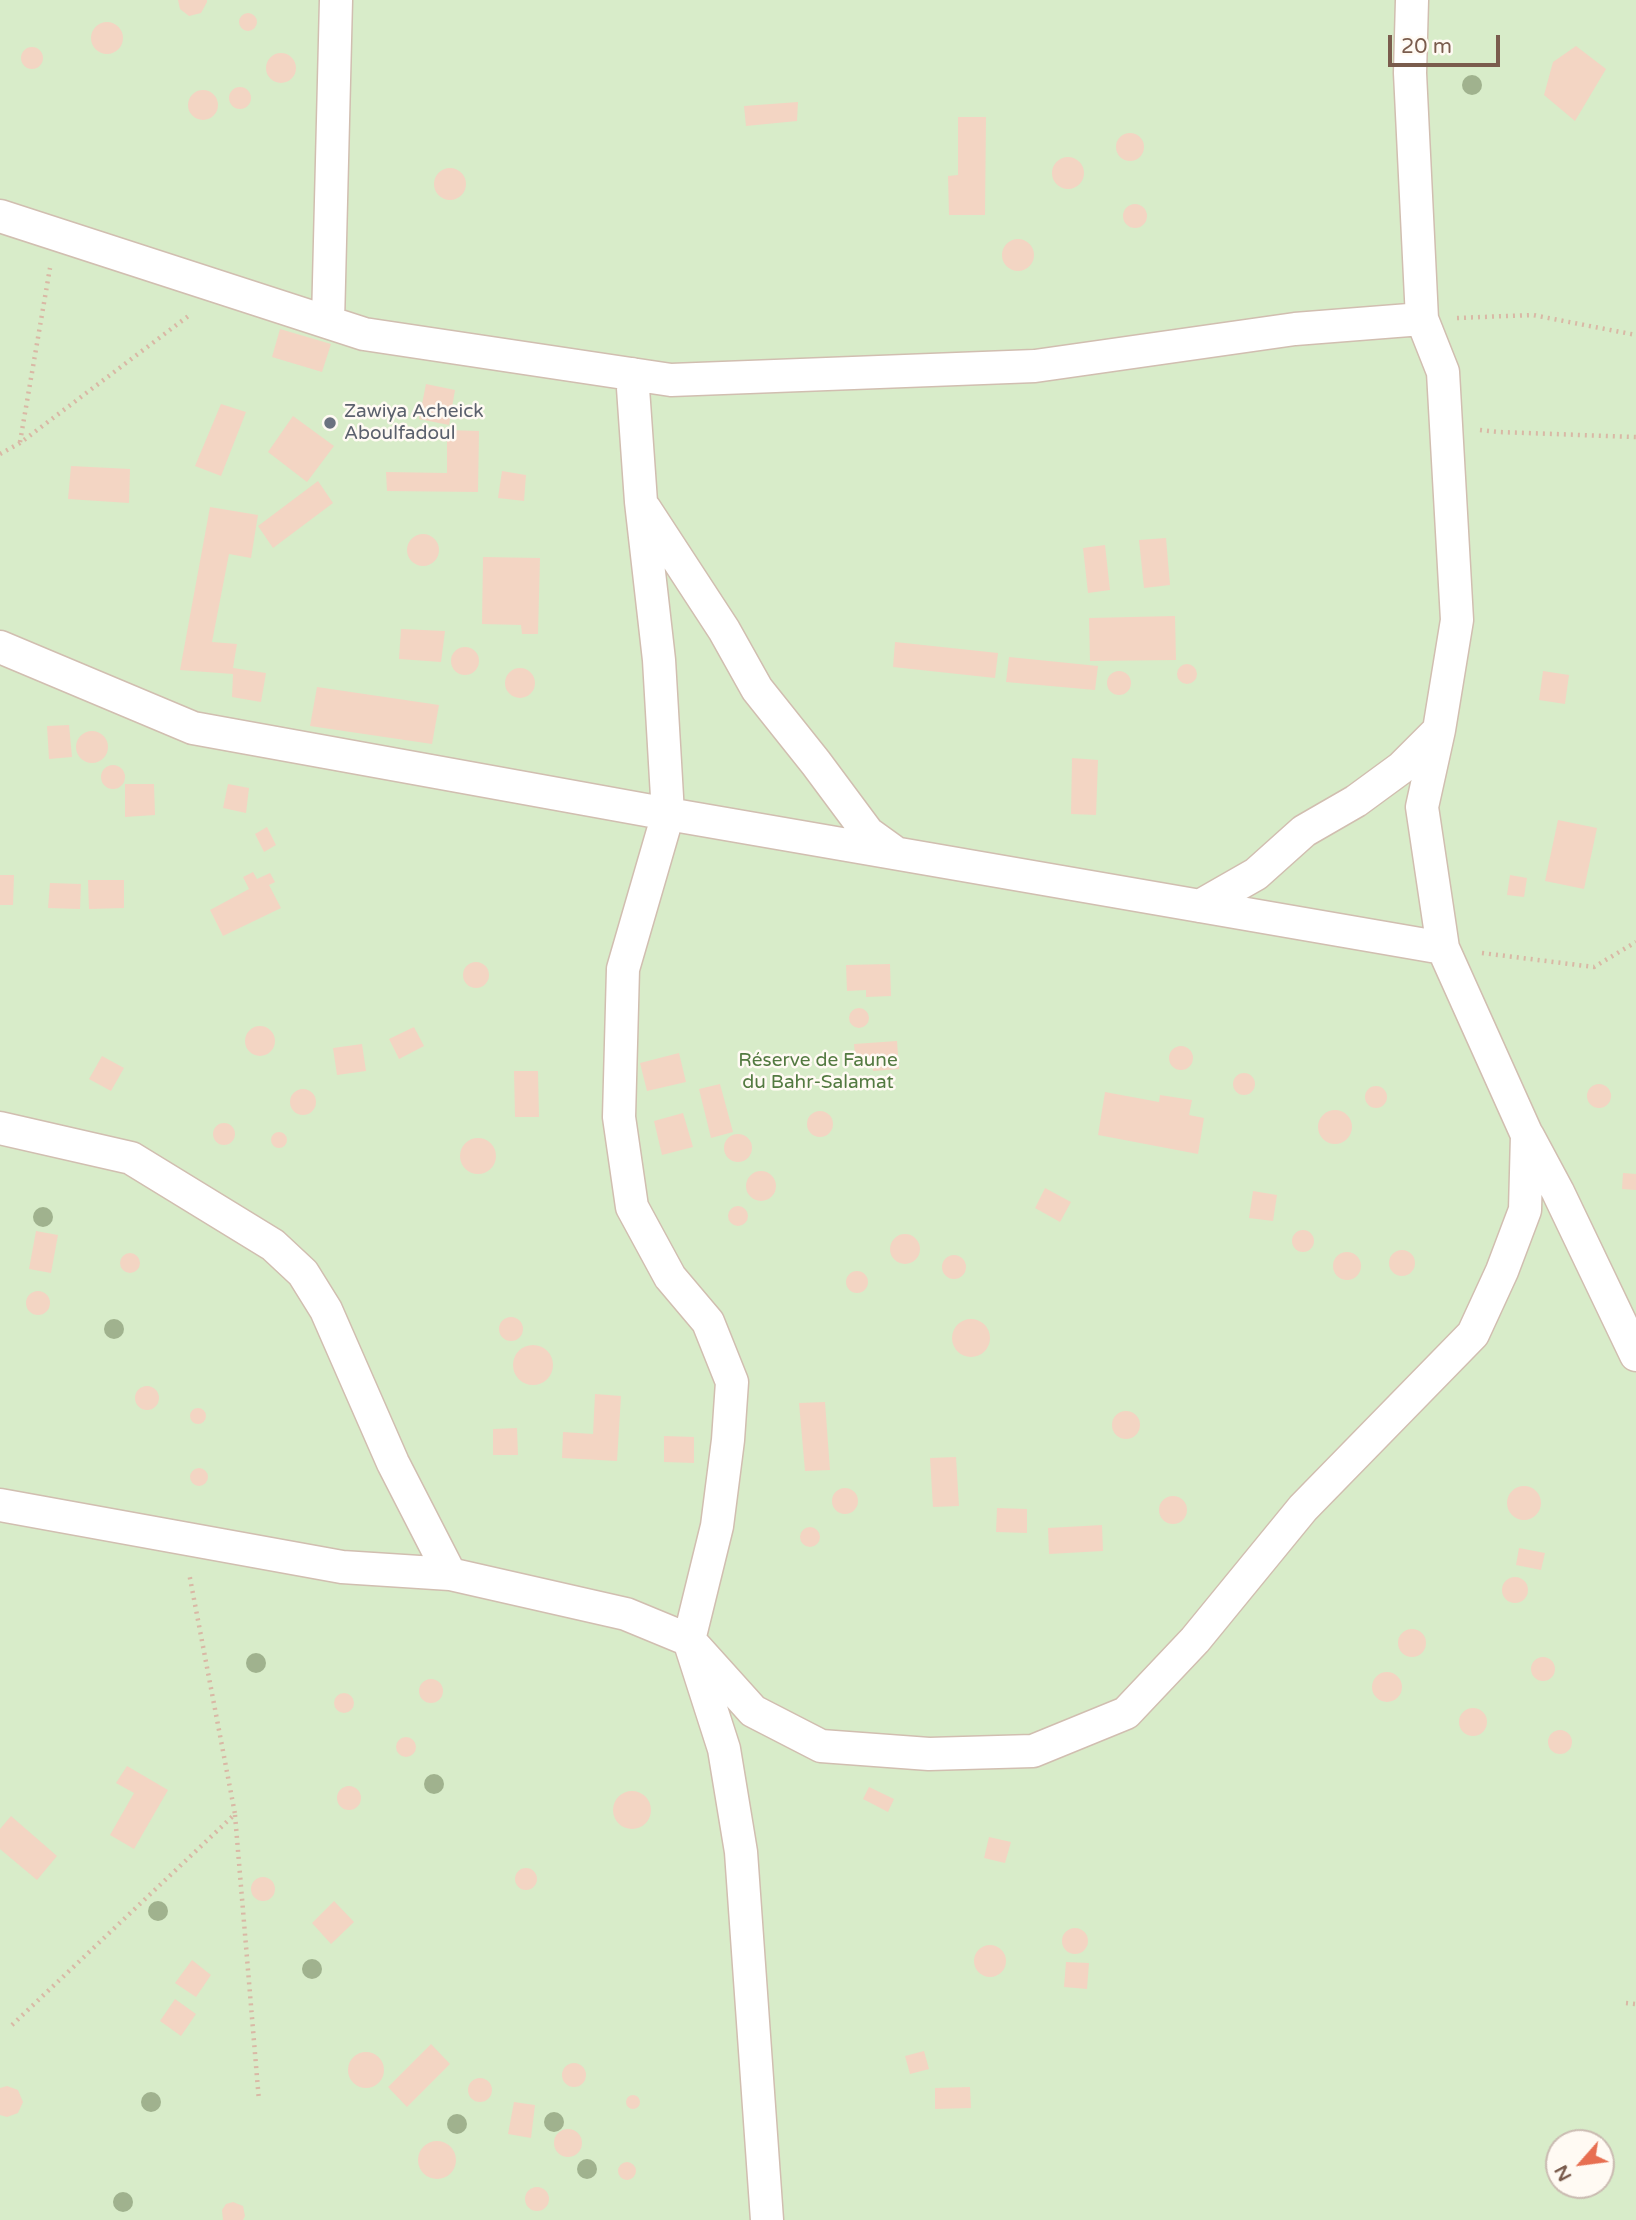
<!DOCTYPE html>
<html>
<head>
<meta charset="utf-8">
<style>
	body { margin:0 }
	#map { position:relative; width:1636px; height:2220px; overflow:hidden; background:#fdf6ec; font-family:"Varela Round",sans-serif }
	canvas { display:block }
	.north { position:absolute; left:1545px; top:2129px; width:70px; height:70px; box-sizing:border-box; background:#fffaf3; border:2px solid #cabbb1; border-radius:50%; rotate:242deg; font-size:19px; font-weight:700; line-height:28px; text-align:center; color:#7a5c4d }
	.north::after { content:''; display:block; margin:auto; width:24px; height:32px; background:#e76f51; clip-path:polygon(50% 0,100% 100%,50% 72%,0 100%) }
	.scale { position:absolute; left:1388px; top:35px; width:112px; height:32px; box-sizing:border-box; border:4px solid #7a5c4d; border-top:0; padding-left:9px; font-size:21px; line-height:24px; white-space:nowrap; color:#7a5c4d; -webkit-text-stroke:5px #fffaf3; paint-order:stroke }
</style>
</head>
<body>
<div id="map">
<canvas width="1636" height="2220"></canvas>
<div class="north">N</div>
<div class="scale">20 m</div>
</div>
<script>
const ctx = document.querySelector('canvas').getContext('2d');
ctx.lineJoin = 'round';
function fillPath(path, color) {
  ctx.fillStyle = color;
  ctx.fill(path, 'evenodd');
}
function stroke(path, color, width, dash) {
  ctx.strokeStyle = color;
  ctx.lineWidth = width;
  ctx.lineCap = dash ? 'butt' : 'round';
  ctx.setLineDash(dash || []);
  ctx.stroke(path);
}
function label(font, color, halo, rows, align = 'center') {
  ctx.font = font + ' "Varela Round",sans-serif';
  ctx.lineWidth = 5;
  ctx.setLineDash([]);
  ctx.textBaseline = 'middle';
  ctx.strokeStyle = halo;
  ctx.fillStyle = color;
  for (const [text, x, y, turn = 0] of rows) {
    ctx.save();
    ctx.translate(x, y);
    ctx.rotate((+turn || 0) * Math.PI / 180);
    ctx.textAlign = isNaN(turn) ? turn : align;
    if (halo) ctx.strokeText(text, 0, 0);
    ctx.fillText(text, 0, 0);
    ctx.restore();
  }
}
fillPath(new Path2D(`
	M0,0H1636V2220H0ZM1559,2143H1601V2185H1559Z`), '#d8ecc9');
fillPath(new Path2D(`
	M178,0H207V2L201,13L189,16L180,9Z
	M239 22a9 9 0 1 1 18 0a9 9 0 1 1-18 0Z
	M91 38a16 16 0 1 1 32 0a16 16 0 1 1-32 0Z
	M1576,46L1606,69L1575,121L1544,95L1553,62Z
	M21 58a11 11 0 1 1 22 0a11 11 0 1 1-22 0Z
	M266 68a15 15 0 1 1 30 0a15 15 0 1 1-30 0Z
	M229 98a11 11 0 1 1 22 0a11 11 0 1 1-22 0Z
	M188 105a15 15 0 1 1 30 0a15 15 0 1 1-30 0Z
	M798,102L797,121L746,126L744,106Z
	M958,117H986L985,215H949L948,176L958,175Z
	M1116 147a14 14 0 1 1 28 0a14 14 0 1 1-28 0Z
	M1052 173a16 16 0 1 1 32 0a16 16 0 1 1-32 0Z
	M434 184a16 16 0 1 1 32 0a16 16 0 1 1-32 0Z
	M1123 216a12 12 0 1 1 24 0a12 12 0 1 1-24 0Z
	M1002 255a16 16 0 1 1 32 0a16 16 0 1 1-32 0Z
	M280,329L331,344L322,372L272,357Z
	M426,384L455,390L449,425L419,419Z
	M221,404L246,412L221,476L195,466Z
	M293,416L334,446L307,482L268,452Z
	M447,430L479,431L478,492L387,491L386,472L447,473Z
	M71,466L130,469L129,503L68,499Z
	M502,471L526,475L524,501L498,498Z
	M318,481L333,503L273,548L258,526Z
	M210,507L258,515L251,558L229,554L212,642L237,644L233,668L266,673L261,702L232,697L233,674L180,670Z
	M407 550a16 16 0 1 1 32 0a16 16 0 1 1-32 0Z
	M1166,538L1170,585L1144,588L1139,540Z
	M1105,545L1110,590L1088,593L1083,548Z
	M483,557L540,558L538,634H522L521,625L482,624Z
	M1175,616L1176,660L1090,661L1089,618Z
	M401,629L445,631L441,662L399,659Z
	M895,642L998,653L995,678L893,667Z
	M451 661a14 14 0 1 1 28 0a14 14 0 1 1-28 0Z
	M1009,657L1098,666L1095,690L1006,682Z
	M1177 674a10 10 0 1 1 20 0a10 10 0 1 1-20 0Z
	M505 683a15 15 0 1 1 30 0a15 15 0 1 1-30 0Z
	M1543,671L1569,675L1565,704L1539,700Z
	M1107 683a12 12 0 1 1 24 0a12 12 0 1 1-24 0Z
	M317,687L439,705L432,744L310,726Z
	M69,725L72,757L49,759L47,726Z
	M76 747a16 16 0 1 1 32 0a16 16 0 1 1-32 0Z
	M1072,758L1098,760L1096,815L1071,814Z
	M101 777a12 12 0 1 1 24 0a12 12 0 1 1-24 0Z
	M125,784H154L155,815L125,817Z
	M228,784L249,788L246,813L223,808Z
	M1558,820L1597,828L1584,889L1545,881Z
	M267,827L276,845L264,852L255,834Z
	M253,872L257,879L270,873L275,882L269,885L281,908L223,936L210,910L249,889L243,877Z
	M0,875H14L13,905H0Z
	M1510,875L1527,878L1524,897L1507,895Z
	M88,880H124V908L89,909Z
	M50,883L81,884L80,909L48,908Z
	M463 975a13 13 0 1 1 26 0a13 13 0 1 1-26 0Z
	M890,964L891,996L866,997V990L847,991L846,965Z
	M849 1018a10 10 0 1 1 20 0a10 10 0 1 1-20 0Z
	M245 1041a15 15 0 1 1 30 0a15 15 0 1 1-30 0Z
	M414,1027L424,1046L399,1059L389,1039Z
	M897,1041L899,1069L873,1071V1063L856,1064L854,1044Z
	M362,1044L366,1071L337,1075L333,1048Z
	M1169 1058a12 12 0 1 1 24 0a12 12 0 1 1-24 0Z
	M679,1053L686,1082L647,1091L640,1063Z
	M102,1056L124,1068L111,1091L89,1079Z
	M514,1071H538L539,1117H515Z
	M1233 1084a11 11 0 1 1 22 0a11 11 0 1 1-22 0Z
	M1587 1096a12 12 0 1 1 24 0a12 12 0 1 1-24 0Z
	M720,1084L733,1132L711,1138L699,1089Z
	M1365 1097a11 11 0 1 1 22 0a11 11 0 1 1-22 0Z
	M290 1102a13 13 0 1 1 26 0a13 13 0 1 1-26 0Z
	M1105,1092L1159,1102L1160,1095L1192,1100L1189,1115L1204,1118L1198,1154L1098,1135Z
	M1318 1127a17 17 0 1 1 34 0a17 17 0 1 1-34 0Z
	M807 1124a13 13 0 1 1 26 0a13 13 0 1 1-26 0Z
	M683,1113L693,1147L662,1155L654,1121Z
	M213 1134a11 11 0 1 1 22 0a11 11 0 1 1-22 0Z
	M271 1140a8 8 0 1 1 16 0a8 8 0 1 1-16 0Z
	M724 1148a14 14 0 1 1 28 0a14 14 0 1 1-28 0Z
	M460 1156a18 18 0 1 1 36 0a18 18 0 1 1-36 0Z
	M746 1186a15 15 0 1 1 30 0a15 15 0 1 1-30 0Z
	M1623,1173L1636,1174V1190L1622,1189Z
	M1045,1188L1071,1202L1060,1222L1035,1208Z
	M1253,1191L1277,1195L1273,1221L1249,1218Z
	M728 1216a10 10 0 1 1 20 0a10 10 0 1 1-20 0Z
	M1292 1241a11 11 0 1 1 22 0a11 11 0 1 1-22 0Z
	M36,1231L58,1235L51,1273L29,1269Z
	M890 1249a15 15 0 1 1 30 0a15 15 0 1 1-30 0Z
	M1389 1263a13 13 0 1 1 26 0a13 13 0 1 1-26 0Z
	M1333 1266a14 14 0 1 1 28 0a14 14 0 1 1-28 0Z
	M120 1263a10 10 0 1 1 20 0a10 10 0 1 1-20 0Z
	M942 1267a12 12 0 1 1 24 0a12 12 0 1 1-24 0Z
	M846 1282a11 11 0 1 1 22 0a11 11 0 1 1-22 0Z
	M26 1303a12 12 0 1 1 24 0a12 12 0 1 1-24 0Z
	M499 1329a12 12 0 1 1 24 0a12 12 0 1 1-24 0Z
	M952 1338a19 19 0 1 1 38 0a19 19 0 1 1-38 0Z
	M513 1365a20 20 0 1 1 40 0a20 20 0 1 1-40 0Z
	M135 1398a12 12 0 1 1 24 0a12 12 0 1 1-24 0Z
	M595,1394L621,1396L617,1461L562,1458L563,1432L593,1434Z
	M825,1402L830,1470L805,1471L799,1403Z
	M190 1416a8 8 0 1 1 16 0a8 8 0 1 1-16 0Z
	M1112 1425a14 14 0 1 1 28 0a14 14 0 1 1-28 0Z
	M517,1428L518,1455H493V1429Z
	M664,1436L694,1437V1463L664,1462Z
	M956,1457L959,1506L933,1507L930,1458Z
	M190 1477a9 9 0 1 1 18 0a9 9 0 1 1-18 0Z
	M1507 1503a17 17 0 1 1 34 0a17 17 0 1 1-34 0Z
	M832 1501a13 13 0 1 1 26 0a13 13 0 1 1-26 0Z
	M1159 1510a14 14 0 1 1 28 0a14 14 0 1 1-28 0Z
	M997,1508L1027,1509V1533L996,1532Z
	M1102,1525L1103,1551L1049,1554L1048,1528Z
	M800 1537a10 10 0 1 1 20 0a10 10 0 1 1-20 0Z
	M1519,1548L1545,1553L1541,1570L1516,1565Z
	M1502 1590a13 13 0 1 1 26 0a13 13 0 1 1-26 0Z
	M1398 1643a14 14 0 1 1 28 0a14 14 0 1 1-28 0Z
	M1531 1669a12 12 0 1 1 24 0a12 12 0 1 1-24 0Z
	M1372 1687a15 15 0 1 1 30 0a15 15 0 1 1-30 0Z
	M419 1691a12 12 0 1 1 24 0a12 12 0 1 1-24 0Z
	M334 1703a10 10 0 1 1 20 0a10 10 0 1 1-20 0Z
	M1459 1722a14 14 0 1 1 28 0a14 14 0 1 1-28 0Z
	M1548 1742a12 12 0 1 1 24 0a12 12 0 1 1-24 0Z
	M396 1747a10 10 0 1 1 20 0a10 10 0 1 1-20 0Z
	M127,1766L168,1790L134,1849L110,1835L134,1793L116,1783Z
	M337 1798a12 12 0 1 1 24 0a12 12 0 1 1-24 0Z
	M869,1787L894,1799L888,1812L863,1799Z
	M613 1810a19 19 0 1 1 38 0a19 19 0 1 1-38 0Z
	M11,1816L57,1856L37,1880L0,1849V1829Z
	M989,1837L1011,1842L1005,1863L984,1858Z
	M515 1879a11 11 0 1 1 22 0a11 11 0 1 1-22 0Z
	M251 1889a12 12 0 1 1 24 0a12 12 0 1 1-24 0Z
	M334,1901L354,1922L331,1944L312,1923Z
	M1062 1941a13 13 0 1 1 26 0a13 13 0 1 1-26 0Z
	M974 1961a16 16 0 1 1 32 0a16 16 0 1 1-32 0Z
	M192,1960L211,1975L196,1997L175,1983Z
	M1066,1962L1089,1963L1087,1989L1064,1987Z
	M175,1999L196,2014L181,2036L160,2021Z
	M431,2044L450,2064L407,2107L388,2087Z
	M924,2051L929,2069L910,2074L905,2056Z
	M348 2070a18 18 0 1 1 36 0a18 18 0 1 1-36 0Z
	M562 2075a12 12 0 1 1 24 0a12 12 0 1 1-24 0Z
	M468 2090a12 12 0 1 1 24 0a12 12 0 1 1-24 0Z
	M7,2086L18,2090L23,2102L18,2113L7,2117L0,2115V2088Z
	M970,2087L971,2108L935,2109V2088Z
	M626 2102a7 7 0 1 1 14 0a7 7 0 1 1-14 0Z
	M514,2102L535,2105L531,2138L508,2134Z
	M554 2143a14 14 0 1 1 28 0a14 14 0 1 1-28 0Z
	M418 2160a19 19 0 1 1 38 0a19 19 0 1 1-38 0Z
	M618 2171a9 9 0 1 1 18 0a9 9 0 1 1-18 0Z
	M525 2199a12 12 0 1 1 24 0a12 12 0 1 1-24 0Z
	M233,2202L243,2206L245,2216L243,2220H223L222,2210L226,2204Z`), '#f3d5c3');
const minor = new Path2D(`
	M0,216L364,334L671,380L1035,366L1295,329L1422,319L1410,73L1412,0
	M328,322L336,0
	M632,374L641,502L659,660L668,814L623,969L619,1117L632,1207L670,1277L708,1322L732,1382L728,1440L717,1526L689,1640L724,1749L741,1852L767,2220
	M645,509L724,630L757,689L816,763L868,833L893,851
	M0,647L193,728L668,814L1443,948
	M1200,906L1256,874L1304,831L1356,801L1401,768L1439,730L1457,620L1443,372L1422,319
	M0,1128L131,1158L273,1245L303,1273L326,1310L393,1463L450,1574
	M1528,1136L1558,1192L1636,1355
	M0,1505L342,1567L450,1574L626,1614L689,1640L753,1711L821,1746L929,1754L1033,1751L1126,1713L1195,1640L1303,1508L1473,1334L1502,1271L1525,1210L1527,1135L1443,948L1422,807L1439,730`);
stroke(minor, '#d1beb0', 35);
stroke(new Path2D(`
	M1457,318L1533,315L1636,335
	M1480,430L1499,432L1636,437
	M20,442L50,268
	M0,454L20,443L191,314
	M1482,953L1594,967L1636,942
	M235,1815L259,2101
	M1626,2003L1636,2004
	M12,2025L235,1814L189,1573`), '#d9b8a5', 4.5, [2, 5]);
stroke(minor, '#fff', 32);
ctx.fillStyle = '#a0b28e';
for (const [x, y] of [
	[1472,85],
	[43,1217],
	[114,1329],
	[256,1663],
	[434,1784],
	[158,1911],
	[312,1969],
	[151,2102],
	[554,2122],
	[457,2124],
	[587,2169],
	[123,2202]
]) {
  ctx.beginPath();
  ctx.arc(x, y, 10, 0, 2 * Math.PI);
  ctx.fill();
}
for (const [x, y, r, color] of [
	[330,423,7,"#6b7280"]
]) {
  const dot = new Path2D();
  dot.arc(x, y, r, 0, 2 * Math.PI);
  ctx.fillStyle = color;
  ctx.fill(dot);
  stroke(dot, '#fffaf3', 2.5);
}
label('19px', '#5b616d', '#fffaf3', [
	["Zawiya Acheick",344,412],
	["Aboulfadoul",344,434]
], 'left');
label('19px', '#537a41', '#fffaf3', [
	["Réserve de Faune",818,1061],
	["du Bahr-Salamat",818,1083]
]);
</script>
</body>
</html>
